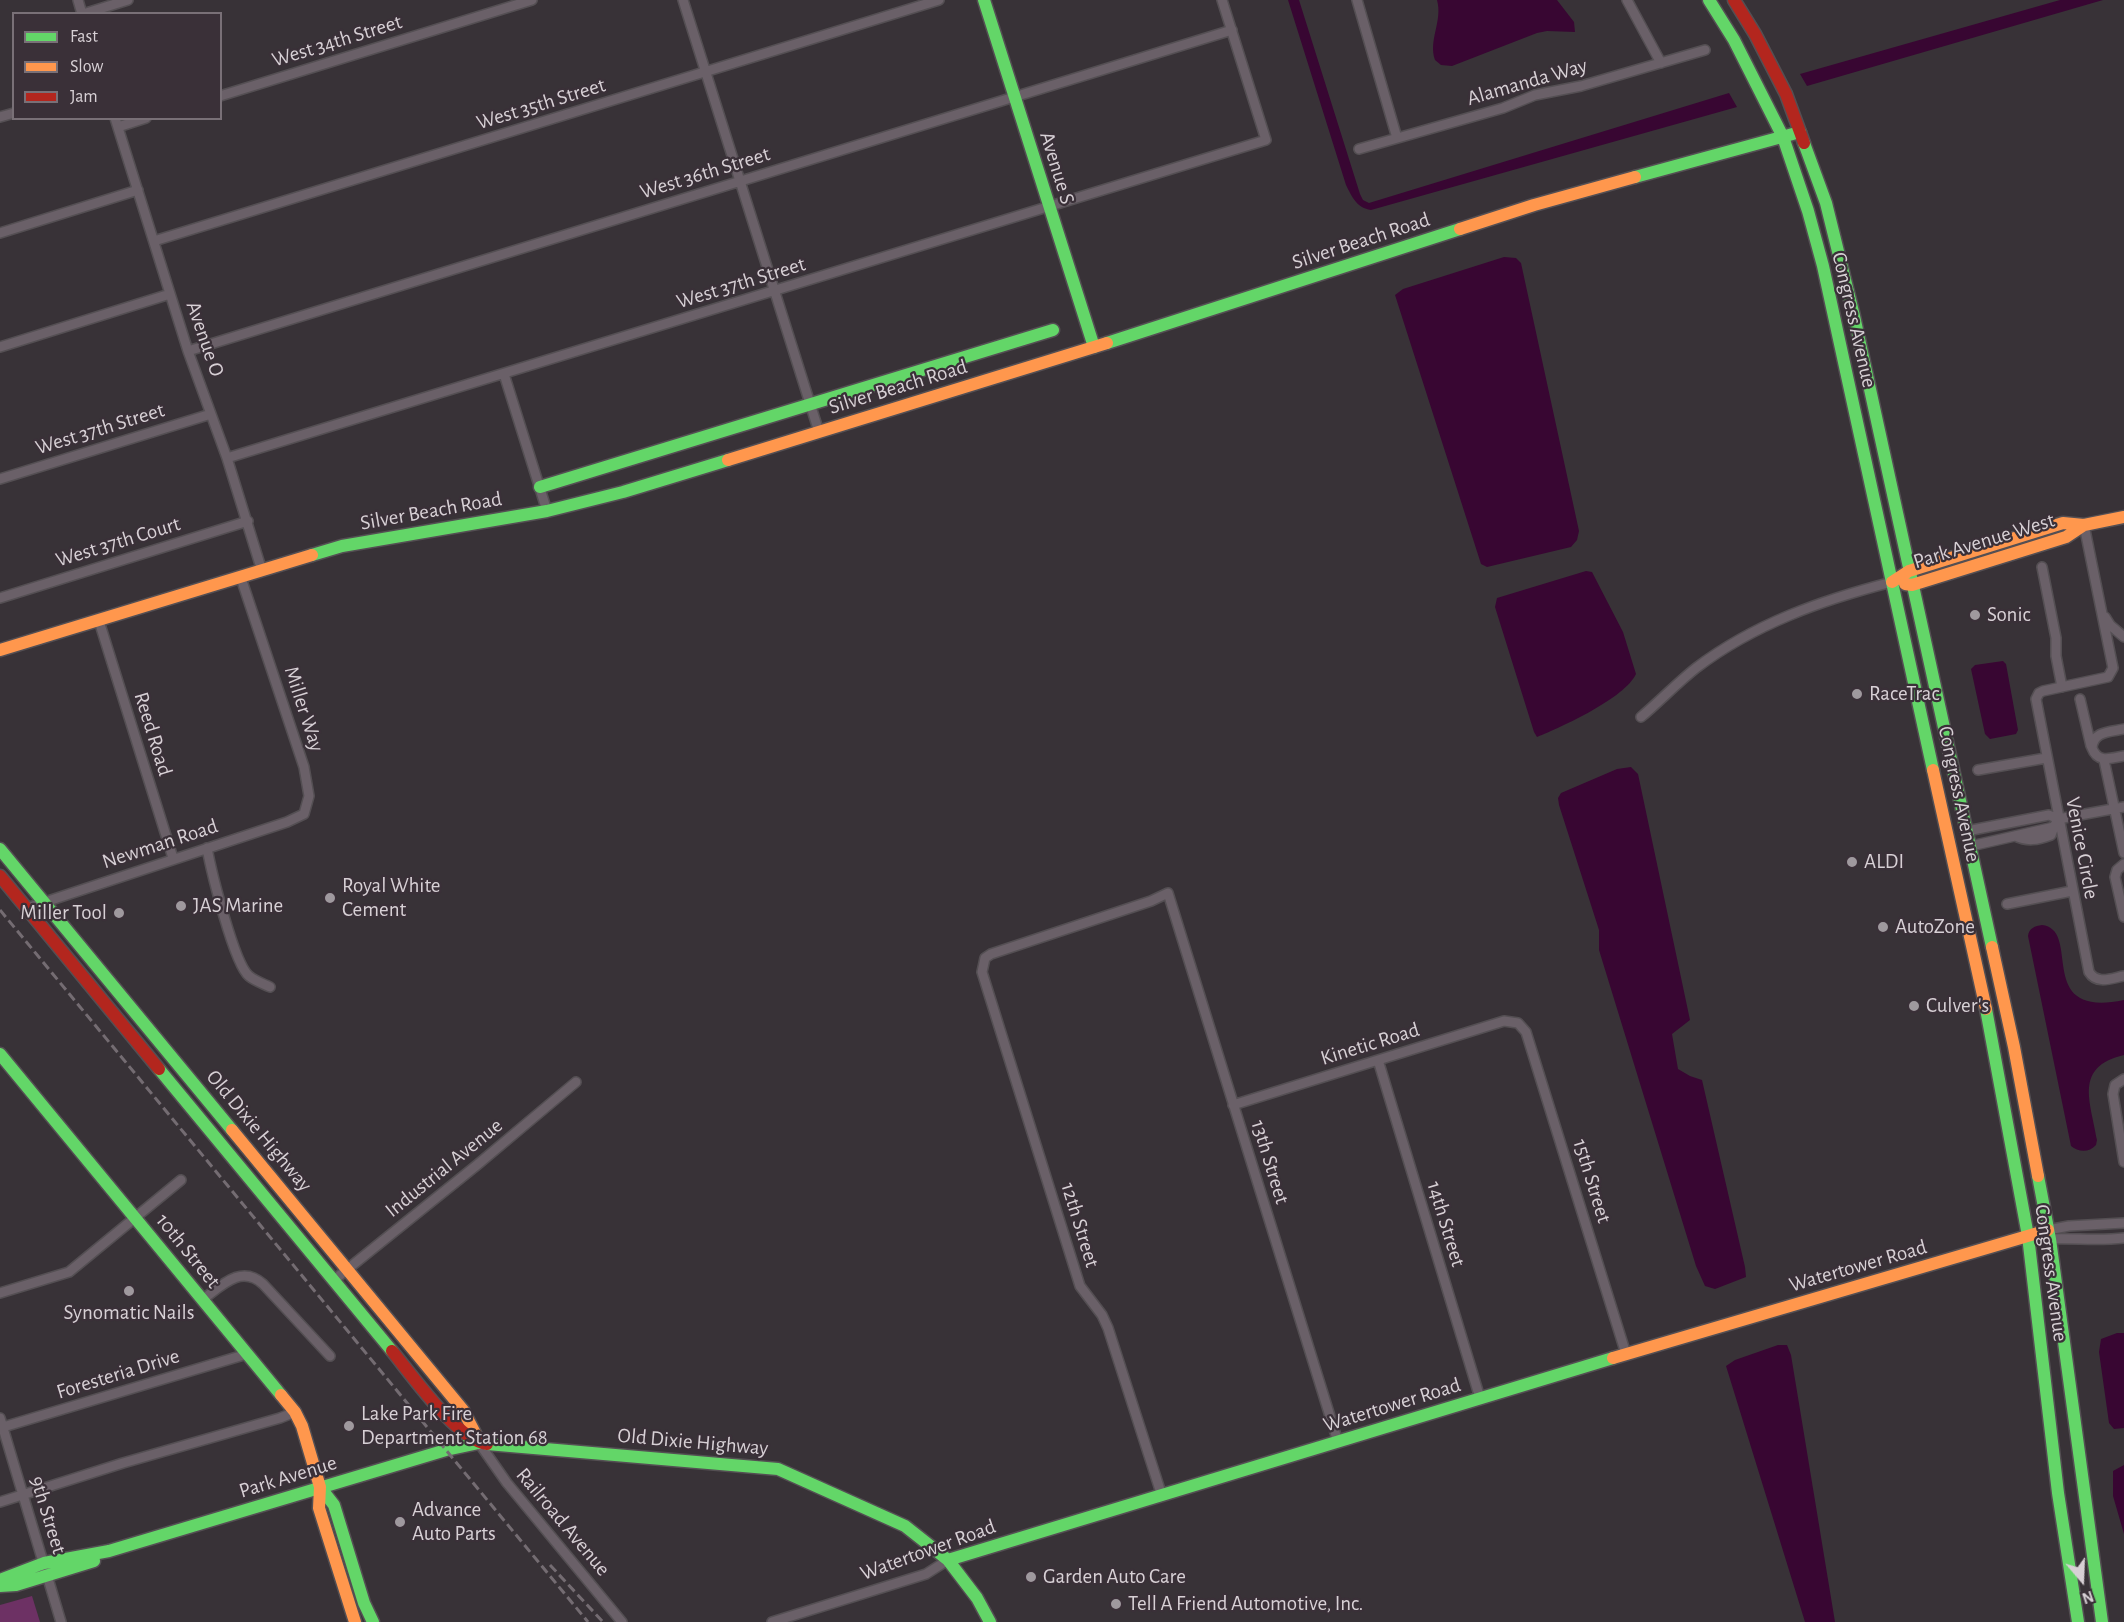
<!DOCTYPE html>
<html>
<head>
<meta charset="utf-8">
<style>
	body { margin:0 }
	#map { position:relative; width:2124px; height:1622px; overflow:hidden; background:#383237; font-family:"Alegreya Sans",sans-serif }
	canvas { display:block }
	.legend { position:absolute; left:12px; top:12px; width:210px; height:108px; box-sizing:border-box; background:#3a3038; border:2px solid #797077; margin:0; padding:8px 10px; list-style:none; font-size:18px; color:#d7d0d5 }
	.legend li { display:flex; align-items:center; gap:12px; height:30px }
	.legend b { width:30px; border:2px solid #797077 }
	.north { position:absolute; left:2052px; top:1550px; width:60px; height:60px; -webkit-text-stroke:4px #3a3038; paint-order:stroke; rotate:161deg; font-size:16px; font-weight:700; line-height:24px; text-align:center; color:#d7d0d5 }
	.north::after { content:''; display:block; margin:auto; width:21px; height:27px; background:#d7d0d5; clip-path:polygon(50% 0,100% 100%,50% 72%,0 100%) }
</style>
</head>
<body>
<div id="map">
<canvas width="2124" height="1622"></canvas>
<ul class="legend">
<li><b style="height:8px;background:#63d668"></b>Fast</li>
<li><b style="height:8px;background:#ff974d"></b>Slow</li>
<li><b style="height:8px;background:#b3261e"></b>Jam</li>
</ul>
<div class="north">N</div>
</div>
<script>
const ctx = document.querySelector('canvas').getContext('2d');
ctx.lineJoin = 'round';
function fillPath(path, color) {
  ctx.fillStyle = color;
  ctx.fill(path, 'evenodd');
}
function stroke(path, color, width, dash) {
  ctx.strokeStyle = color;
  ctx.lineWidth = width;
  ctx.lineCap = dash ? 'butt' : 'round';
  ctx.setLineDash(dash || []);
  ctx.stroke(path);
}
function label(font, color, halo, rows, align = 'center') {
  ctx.font = font + ' "Alegreya Sans",sans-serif';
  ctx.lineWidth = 4.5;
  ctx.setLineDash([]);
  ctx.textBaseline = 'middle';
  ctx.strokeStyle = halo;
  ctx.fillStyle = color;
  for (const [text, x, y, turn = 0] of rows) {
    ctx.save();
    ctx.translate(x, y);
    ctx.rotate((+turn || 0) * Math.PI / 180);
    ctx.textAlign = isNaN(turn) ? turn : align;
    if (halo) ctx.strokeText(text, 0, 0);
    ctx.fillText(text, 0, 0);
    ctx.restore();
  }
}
fillPath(new Path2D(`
	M32,1596L40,1622H0V1605Z`), '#6d3164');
fillPath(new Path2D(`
	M1288,0H1299L1360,194L1363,200L1369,203L1729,93L1737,107L1371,210C1357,208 1352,197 1346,185Z
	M1437,0H1557L1574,22L1575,32L1547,31L1537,33L1452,66L1441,65L1435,60C1428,40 1443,21 1437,0Z
	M2060,0H2103L1807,86L1800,74Z
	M1504,257L1516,258L1521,263L1579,531L1577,540L1571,547L1487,567L1481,564L1395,295L1403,289Z
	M1586,571L1592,572L1623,632L1636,674C1625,698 1562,727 1537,737L1534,732L1495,607L1497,598Z
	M2003,661L2006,664L2018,730L2016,734L1990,739L1985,734L1971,669L1975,665Z
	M1631,767L1638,774L1690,1020L1672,1034L1678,1069L1690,1076L1702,1080L1745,1267L1746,1277L1715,1289L1705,1286L1696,1266L1599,950V930L1559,805L1558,798L1561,793L1617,769Z
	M2042,925C2083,930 2033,1019 2124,1000V1055C2073,1067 2091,1102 2097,1140L2096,1145C2089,1153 2078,1152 2071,1146L2028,936C2029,928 2035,926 2042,925Z
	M2117,1333H2124V1428L2114,1429L2109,1423L2099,1352L2101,1339Z
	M1778,1345H1787L1791,1355L1835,1622H1805L1726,1366L1735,1360Z
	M2124,1465V1534L2113,1496V1471Z`), '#380632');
const street = new Path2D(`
	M78,0L82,14
	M683,0L819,432
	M1357,0L1397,138
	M1627,0L1661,63
	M83,14L128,0
	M220,96L532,0
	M0,117L14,113
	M115,118L188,351L227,458L262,571
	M118,127L146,118
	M1359,149L1503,108L1535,95L1581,86L1705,50
	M0,233L138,190
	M154,241L939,0
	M0,347L170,294
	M188,351L1232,30
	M504,374L547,511
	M227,458L1266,140L1222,0
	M0,479L211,414
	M2084,525L2113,668L2108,677L2043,691L2039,693L2036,699L2089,972C2097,985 2112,978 2124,976
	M2042,567L2056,638V656L2062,687
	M0,598L248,521
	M2105,617L2110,625L2124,637
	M99,621L173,858
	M2080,699L2091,746
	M1641,717C1660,701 1677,683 1696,668C1754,624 1822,600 1892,582
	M2124,729C2110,732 2093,731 2092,748C2098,764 2111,758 2124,756
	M2104,760L2124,853
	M1978,770L2046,758
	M1967,831L2049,815L2058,819L2124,807
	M2015,836C2028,842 2037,840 2051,835L2054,827
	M1971,846L2054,827L2058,819
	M207,848C211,870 234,964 249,976C255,981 264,984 270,987
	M2124,864L2117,870L2115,877L2124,917
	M2007,904L2072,891
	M27,908L287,822L304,814L309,796L304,767L241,578
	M1378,1060L1480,1398
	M2124,1079L2115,1085L2113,1094L2124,1162
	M1233,1105L1504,1021L1518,1023L1526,1032L1626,1354
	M2048,1230L2069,1226L2124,1223
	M2050,1239C2075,1238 2099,1241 2124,1238
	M334,1280L477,1165L576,1082
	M0,1293L69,1272L181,1180
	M202,1300C221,1286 241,1264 263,1284L330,1356
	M0,1418L61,1622
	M0,1428L247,1354
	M479,1443L507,1483L622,1622
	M1162,1496L1108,1328L1102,1315L1080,1286L982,972L985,958L991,954L1151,901L1168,893L1338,1442
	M0,1502L123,1463L280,1418L295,1412
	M772,1622L926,1574L948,1560`);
const fast = new Path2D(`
	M984,0L1094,347
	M1709,0L1734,40L1783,137L1808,211L1823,266L1933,770
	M1804,143L1826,203L1854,316L1992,947
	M1635,177L1800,132
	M1107,343L1460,229
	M540,487L1053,330
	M312,555L342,546L547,511L623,492L728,460
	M0,849L232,1130
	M1986,1009L2028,1236L2058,1493L2078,1622
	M0,1054L281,1395
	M159,1069L392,1351
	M2038,1176L2050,1239L2102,1622
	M487,1444L778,1469L905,1526L948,1560L977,1598L990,1622
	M320,1487L334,1505L364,1603L373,1622
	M948,1560L1613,1358
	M0,1580L44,1563L109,1551L446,1450L479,1443
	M0,1586L16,1585L94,1561`);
const slow = new Path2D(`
	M1460,229L1534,205L1635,177
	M728,460L1107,343
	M1892,582L1909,571L2063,523L2084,525L2124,517
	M1905,584L1912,585L2066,537L2084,525
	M0,650L312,555
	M1933,770L1986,1009
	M1992,947L2014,1047L2038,1176
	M232,1130L463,1410L478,1439
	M1613,1358L2048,1230
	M281,1395L295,1412L302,1426L320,1487L319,1508L355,1622`);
const jam = new Path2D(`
	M1734,0L1755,34L1786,94L1804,143
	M0,876L159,1069
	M392,1351C411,1374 458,1441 487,1444`);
stroke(street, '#544f53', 12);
stroke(fast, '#544f53', 15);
stroke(slow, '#544f53', 15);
stroke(jam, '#544f53', 15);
stroke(street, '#6a6068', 9);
stroke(fast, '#63d668', 12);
stroke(slow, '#ff974d', 12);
stroke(jam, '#b3261e', 12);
stroke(new Path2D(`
	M0,910L588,1622
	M550,1565L603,1622`), '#746c72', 3, [9, 4.5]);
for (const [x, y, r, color] of [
	[1975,615,6,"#9f999e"],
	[1857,694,6,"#9f999e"],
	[1852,862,6,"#9f999e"],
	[330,898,6,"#9f999e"],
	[181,906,6,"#9f999e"],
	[119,913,6,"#9f999e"],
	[1883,927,6,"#9f999e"],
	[1914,1006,6,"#9f999e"],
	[129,1291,6,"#9f999e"],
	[349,1426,6,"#9f999e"],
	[400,1522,6,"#9f999e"],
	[1031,1577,6,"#9f999e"],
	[1116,1604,6,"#9f999e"]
]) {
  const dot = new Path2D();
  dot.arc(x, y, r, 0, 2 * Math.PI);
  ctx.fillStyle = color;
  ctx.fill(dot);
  stroke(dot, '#3a3038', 2);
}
label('21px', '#d7d0d5', '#3a3038', [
	["West 34th Street",337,41,-17],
	["Alamanda Way",1527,82,-16],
	["West 35th Street",541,104,-17],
	["Avenue S",1057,168,73],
	["West 36th Street",705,173,-17],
	["Silver Beach Road",1361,241,-18],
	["West 37th Street",741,283,-17],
	["Congress Avenue",1854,320,77],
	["Avenue O",205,339,71],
	["Silver Beach Road",898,387,-17],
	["West 37th Street",100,429,-17],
	["Silver Beach Road",431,511,-10],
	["Park Avenue West",1984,541,-17],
	["West 37th Court",118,542,-17],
	["Miller Way",304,709,72],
	["Reed Road",153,734,73],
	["Congress Avenue",1959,794,78],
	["Newman Road",160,844,-18],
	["Venice Circle",2082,848,79],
	["Kinetic Road",1370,1044,-17],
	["Old Dixie Highway",259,1131,50],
	["13th Street",1270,1162,73],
	["Industrial Avenue",444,1168,-39],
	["15th Street",1592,1181,73],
	["14th Street",1446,1224,73],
	["12th Street",1080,1225,73],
	["10th Street",188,1251,51],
	["Watertower Road",1858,1266,-16],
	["Congress Avenue",2051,1273,82],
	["Foresteria Drive",118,1374,-17],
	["Watertower Road",1392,1405,-17],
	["Old Dixie Highway",693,1442,5],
	["Park Avenue",288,1477,-17],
	["9th Street",48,1515,73],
	["Railroad Avenue",563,1522,50],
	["Watertower Road",928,1550,-20]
]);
label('21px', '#d7d0d5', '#3a3038', [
	["Sonic",1987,615],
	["RaceTrac",1869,694],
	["ALDI",1864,862],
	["Royal White",342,886],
	["Cement",342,910],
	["JAS Marine",193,906],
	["Miller Tool",107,913,"right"],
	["AutoZone",1895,927],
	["Culver's",1926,1006],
	["Synomatic Nails",129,1313,"center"],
	["Lake Park Fire",361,1414],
	["Department Station 68",361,1438],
	["Advance",412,1510],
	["Auto Parts",412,1534],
	["Garden Auto Care",1043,1577],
	["Tell A Friend Automotive, Inc.",1128,1604]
], 'left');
</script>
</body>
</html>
